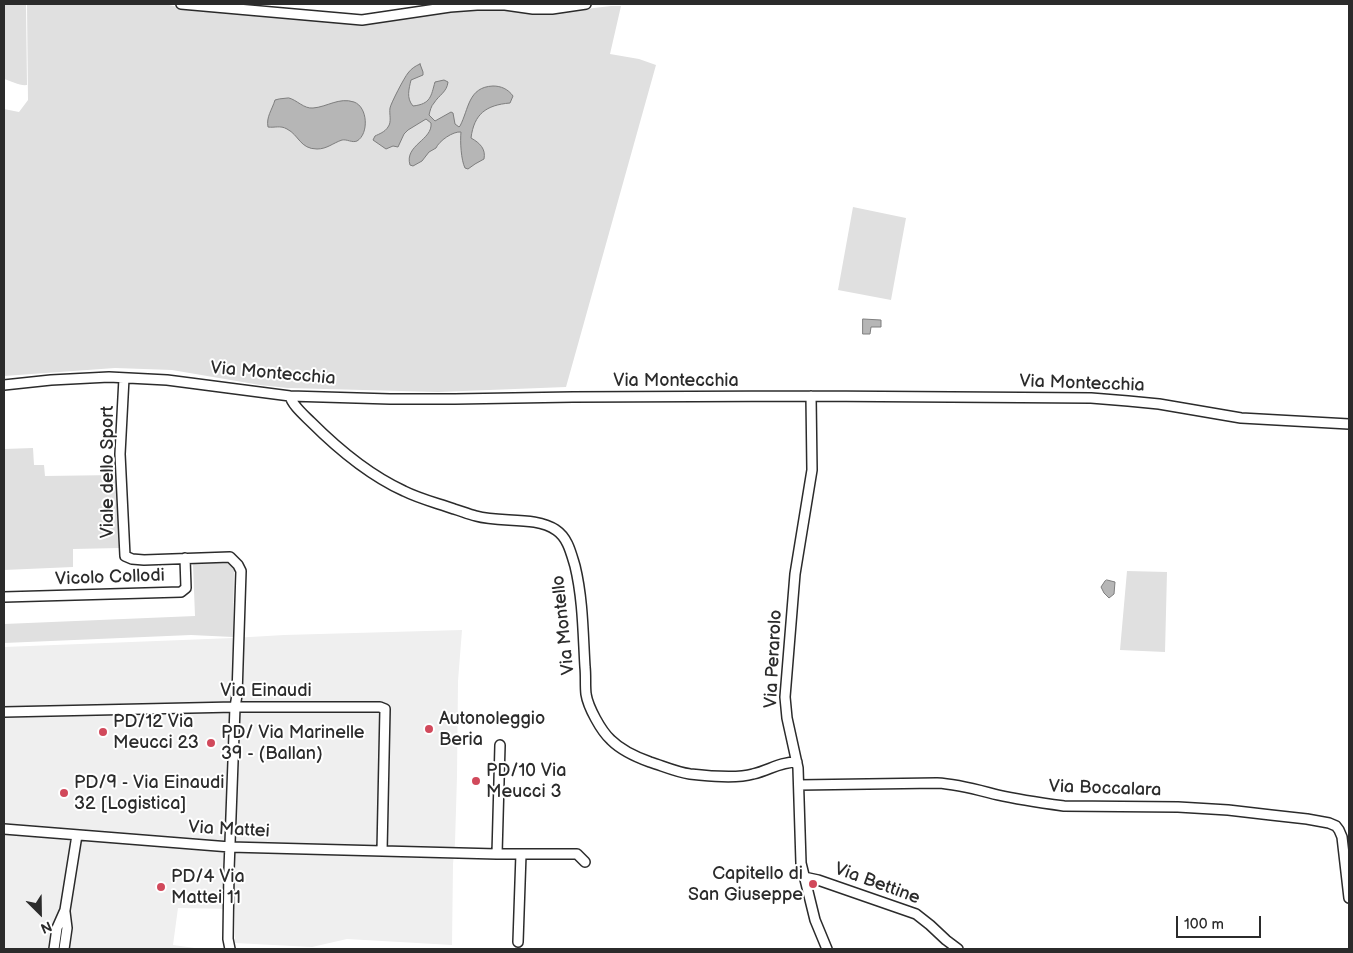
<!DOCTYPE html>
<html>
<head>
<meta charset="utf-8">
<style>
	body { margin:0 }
	#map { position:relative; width:1353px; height:953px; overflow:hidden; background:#fff; font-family:"Balsamiq Sans",sans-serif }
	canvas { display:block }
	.frame { position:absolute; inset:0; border:5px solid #2b2b2b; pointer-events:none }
	.north { position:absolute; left:15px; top:888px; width:50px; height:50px; -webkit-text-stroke:4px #fff; paint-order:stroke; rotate:157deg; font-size:14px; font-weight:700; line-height:20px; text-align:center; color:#2b2b2b }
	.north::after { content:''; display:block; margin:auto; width:18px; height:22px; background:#2b2b2b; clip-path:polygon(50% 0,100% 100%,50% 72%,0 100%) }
	.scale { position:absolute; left:1176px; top:916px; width:85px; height:22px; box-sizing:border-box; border:2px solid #2b2b2b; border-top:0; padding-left:6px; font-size:15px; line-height:18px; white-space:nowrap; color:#2b2b2b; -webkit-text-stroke:4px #fff; paint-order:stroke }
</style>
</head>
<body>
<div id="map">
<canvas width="1353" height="953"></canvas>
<div class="frame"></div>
<div class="north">N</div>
<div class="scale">100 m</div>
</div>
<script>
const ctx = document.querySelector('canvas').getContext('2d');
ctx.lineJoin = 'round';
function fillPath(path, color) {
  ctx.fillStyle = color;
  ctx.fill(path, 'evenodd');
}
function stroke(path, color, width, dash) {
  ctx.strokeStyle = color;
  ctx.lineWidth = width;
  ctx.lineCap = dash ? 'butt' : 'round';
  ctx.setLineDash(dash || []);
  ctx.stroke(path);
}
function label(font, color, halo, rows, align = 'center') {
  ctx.font = font + ' "Balsamiq Sans",sans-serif';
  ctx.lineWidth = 4;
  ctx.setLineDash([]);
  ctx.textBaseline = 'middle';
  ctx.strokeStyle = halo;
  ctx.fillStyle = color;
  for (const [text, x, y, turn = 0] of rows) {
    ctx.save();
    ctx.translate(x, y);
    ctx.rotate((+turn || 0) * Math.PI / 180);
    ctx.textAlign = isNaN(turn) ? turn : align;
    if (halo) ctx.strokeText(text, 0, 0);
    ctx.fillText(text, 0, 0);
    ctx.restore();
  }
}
fillPath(new Path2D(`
	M462,630L458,681L457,776L455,843L453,864L452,945L347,939L312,947L235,943V909L178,908L173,945L202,949H4V647L233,638L284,635Z`), '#efefef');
fillPath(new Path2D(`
	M4,4H26L27,85C20,86 11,81 4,79Z
	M27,4H165L194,11L226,13L334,23H365L446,12L487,8L506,10L524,13H551L611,6H621L610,54L639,59L656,65L566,387L438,392L288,388L260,385L172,370L115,368L4,376V109L19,112L28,100Z
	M853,207L906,218L891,300L838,290Z
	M33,448L34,465H44L45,476L116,475L120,548L73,549V567L4,570V449Z
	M209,562C219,562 228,560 234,567L233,637L191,635L4,643V624L195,616L193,565L194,562Z
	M1127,571L1167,572L1165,652L1120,650Z`), '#e0e0e0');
const water = new Path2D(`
	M420,64L423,72V75L411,80C409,89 406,98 413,106C431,104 431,96 435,82L444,80L448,82C447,92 439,95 434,103C431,106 430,111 429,115L435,121L451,112L453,113L455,124L459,127L460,126C469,109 468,87 493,86C501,86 508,89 513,96L510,103C486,105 474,114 471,138C480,143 486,149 484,159L475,164L468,169L465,168C461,160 460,141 461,132C453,131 439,141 436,148L429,152L422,161L413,166L410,165C404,145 433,140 431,123L426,119L408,130L404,134L398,147L393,146L386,149L373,140L375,136C379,134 385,132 388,127C392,122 389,114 390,108C391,103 404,78 408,73C411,69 415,66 420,64Z
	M289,98C297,100 304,109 313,108C327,107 339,97 354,102C368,107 369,134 357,141C352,143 347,139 342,140C333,143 327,149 317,149C300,149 299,135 287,129C280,125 275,128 268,127C266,117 272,110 275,100L279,99Z
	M863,319L881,320V327H871L870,334H863Z
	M1107,580L1115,582L1114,594L1109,598L1104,593L1101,587L1105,581Z`);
fillPath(water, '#b6b6b6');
stroke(water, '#7e7e7e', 1);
const minor = new Path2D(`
	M181,4L362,20L450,7L477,5H505L533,9H552L586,4
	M124,378L120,454L125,556L132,559L144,560L230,557L238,565L241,571L237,695L235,707L229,870L228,939L230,949
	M4,385L51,380L109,377L167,380L290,396L390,399H455L573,397L811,396L1091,398L1128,401L1159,404L1241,418L1349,424
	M290,396C292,405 304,415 311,422C338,449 369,475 404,491C420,499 437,503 454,509C461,511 468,514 476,516C500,523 536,516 556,530C568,538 571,553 575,566C583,599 583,634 585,667C586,676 585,685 586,694C588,707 601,731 611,740C621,750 636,757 650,762C663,766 676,772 690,774C708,776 736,779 753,774C770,770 779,762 797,762
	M811,396L812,470L795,574L785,697L787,718L798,768L801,863L815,920L827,949
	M4,597L181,592L186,588L185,558
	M4,712L235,707H380L385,709L382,851
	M799,785L937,783C958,784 978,790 998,795C1020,800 1042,803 1064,806L1178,807L1228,810L1271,815L1307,819L1329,823L1336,826L1339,830L1342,837L1349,898
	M4,829L230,847L497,854H577L585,862
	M497,854L500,745
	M804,877L818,880L916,914L930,925L946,940L958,949
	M518,942L521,854
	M54,949L57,928L65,910L77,835
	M64,949L67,928L65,912`);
stroke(minor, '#2b2b2b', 12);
stroke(minor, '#fff', 9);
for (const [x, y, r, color] of [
	[429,729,5,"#d1495b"],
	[103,732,5,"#d1495b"],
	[211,743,5,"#d1495b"],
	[476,781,5,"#d1495b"],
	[64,793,5,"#d1495b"],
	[813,884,5,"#d1495b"],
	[161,887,5,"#d1495b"]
]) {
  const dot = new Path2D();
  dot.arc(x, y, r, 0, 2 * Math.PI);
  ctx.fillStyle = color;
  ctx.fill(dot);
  stroke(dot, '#fff', 2);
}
label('18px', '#2b2b2b', '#fff', [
	["Via Montecchia",273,374,5],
	["Via Montecchia",676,381],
	["Via Montecchia",1082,384,2],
	["Viale dello Sport",108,472,-90],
	["Vicolo Collodi",110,578,-2],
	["Via Montello",564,625,-96],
	["Via Perarolo",774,659,-87],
	["Via Einaudi",266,691],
	["Via Boccalara",1105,789,2],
	["Via Mattei",229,830,3],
	["Via Bettine",877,884,20]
]);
label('18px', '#2b2b2b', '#fff', [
	["Autonoleggio",439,719],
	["Beria",439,740],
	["PD/12 Via",113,722],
	["Meucci 23",113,743],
	["PD/ Via Marinelle",221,733],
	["39 - (Ballan)",221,754],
	["PD/10 Via",486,771],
	["Meucci 3",486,792],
	["PD/9 - Via Einaudi",74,783],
	["32 [Logistica]",74,804],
	["Capitello di",803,874,"right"],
	["San Giuseppe",803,895,"right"],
	["PD/4 Via",171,877],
	["Mattei 11",171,898]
], 'left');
</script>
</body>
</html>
